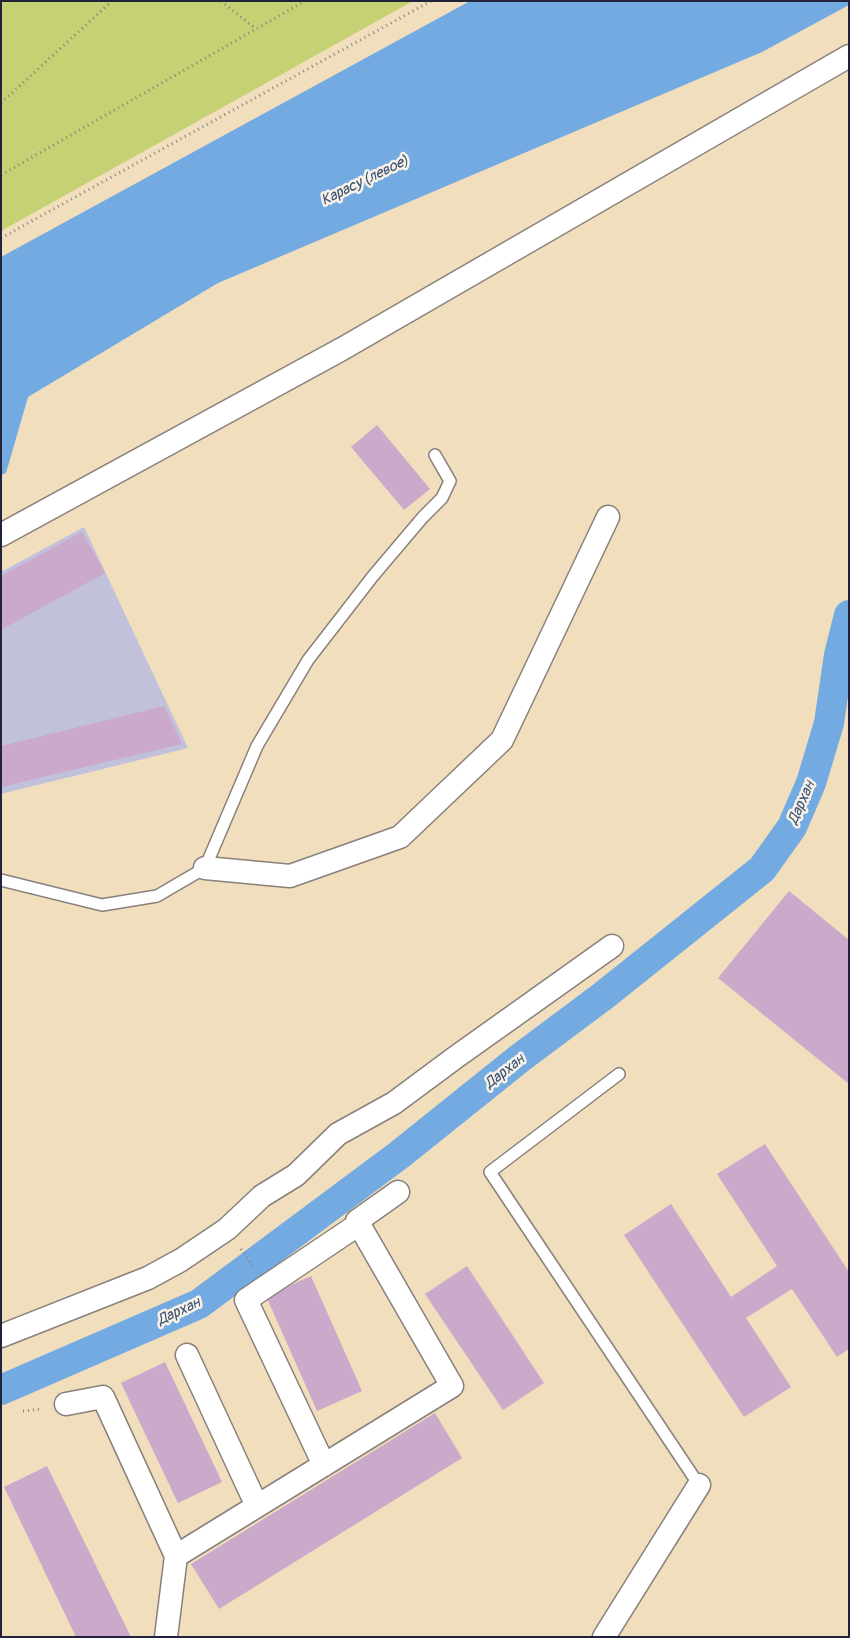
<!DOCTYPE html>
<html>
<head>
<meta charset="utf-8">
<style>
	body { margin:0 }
	#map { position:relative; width:850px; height:1638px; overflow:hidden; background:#f0debd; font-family:Pangolin,sans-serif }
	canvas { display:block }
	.frame { position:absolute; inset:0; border:2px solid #22223b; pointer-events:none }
</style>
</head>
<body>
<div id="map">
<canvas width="850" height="1638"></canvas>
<div class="frame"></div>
</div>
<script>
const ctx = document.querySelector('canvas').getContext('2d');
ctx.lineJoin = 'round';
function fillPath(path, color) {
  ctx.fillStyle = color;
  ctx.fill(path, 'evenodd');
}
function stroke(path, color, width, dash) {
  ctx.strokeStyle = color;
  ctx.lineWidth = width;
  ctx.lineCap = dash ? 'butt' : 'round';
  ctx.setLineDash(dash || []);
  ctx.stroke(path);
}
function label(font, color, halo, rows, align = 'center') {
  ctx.font = font + ' Pangolin,sans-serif';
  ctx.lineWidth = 5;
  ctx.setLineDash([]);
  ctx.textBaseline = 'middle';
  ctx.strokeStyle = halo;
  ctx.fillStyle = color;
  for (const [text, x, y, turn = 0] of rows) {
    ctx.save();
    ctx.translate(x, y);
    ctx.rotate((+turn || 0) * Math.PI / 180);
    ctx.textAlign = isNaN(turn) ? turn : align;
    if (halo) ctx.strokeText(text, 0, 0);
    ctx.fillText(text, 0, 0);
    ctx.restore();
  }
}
fillPath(new Path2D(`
	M84,527L188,748L1,794V572Z`), '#c2c1dc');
fillPath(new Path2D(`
	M1,1H413L1,231Z`), '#c5d173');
fillPath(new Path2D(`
	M470,1H849V5L762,52L218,283L28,397L6,473L1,475V257Z`), '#74aae2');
stroke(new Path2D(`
	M1,1390L199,1304L399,1155L520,1058L603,996L762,869L792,827L811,783L829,723L839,655L849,615`), '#74aae2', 30);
fillPath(new Path2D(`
	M377,425L430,489L404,510L351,447Z
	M82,532L105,573L1,630V576Z
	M164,706L182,744L1,787V746Z
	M789,891L849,940V1084L718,978Z
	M765,1144L849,1272V1349L837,1357L792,1289L746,1318L791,1387L744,1417L624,1235L671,1204L731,1297L777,1266L717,1174Z
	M467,1266L544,1383L503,1410L425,1294Z
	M311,1276L362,1391L317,1411L266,1296Z
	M165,1362L222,1482L178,1503L121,1383Z
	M435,1413L462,1458L219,1609L191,1564Z
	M47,1466L131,1637H76L4,1487Z`), '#cba9cb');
const lane = new Path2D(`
	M1,880L102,905L157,896L205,868L257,746L308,660L373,576L423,517L442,498L450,481L435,455
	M619,1074L490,1172L699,1485`);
const street = new Path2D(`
	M1,535L342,349L849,56
	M205,868L290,876L400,837L502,740L608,517
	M1,1336L148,1278L181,1260L227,1229L262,1196L296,1175L338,1134L394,1103L456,1057L612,946
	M187,1355L257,1506
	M66,1404L103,1397L176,1556
	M324,1465L246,1300L359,1224
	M166,1637L176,1556L452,1386L357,1221L398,1192
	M604,1637L699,1485`);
stroke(lane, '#89807c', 14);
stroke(street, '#89807c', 25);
stroke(new Path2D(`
	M221,1L256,29
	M1,103L112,1
	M1,175L305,1
	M1,238L431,1
	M241,1249L253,1266
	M23,1411L42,1409`), '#89807c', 3, [1, 4]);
stroke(lane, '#fff', 11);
stroke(street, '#fff', 22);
label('italic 15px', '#3f5275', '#f7f3e8', [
	["Карасу (левое)",365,181,-26],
	["Дархан",802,803,-66],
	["Дархан",505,1072,-38],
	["Дархан",179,1312,-25]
]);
</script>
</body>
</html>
